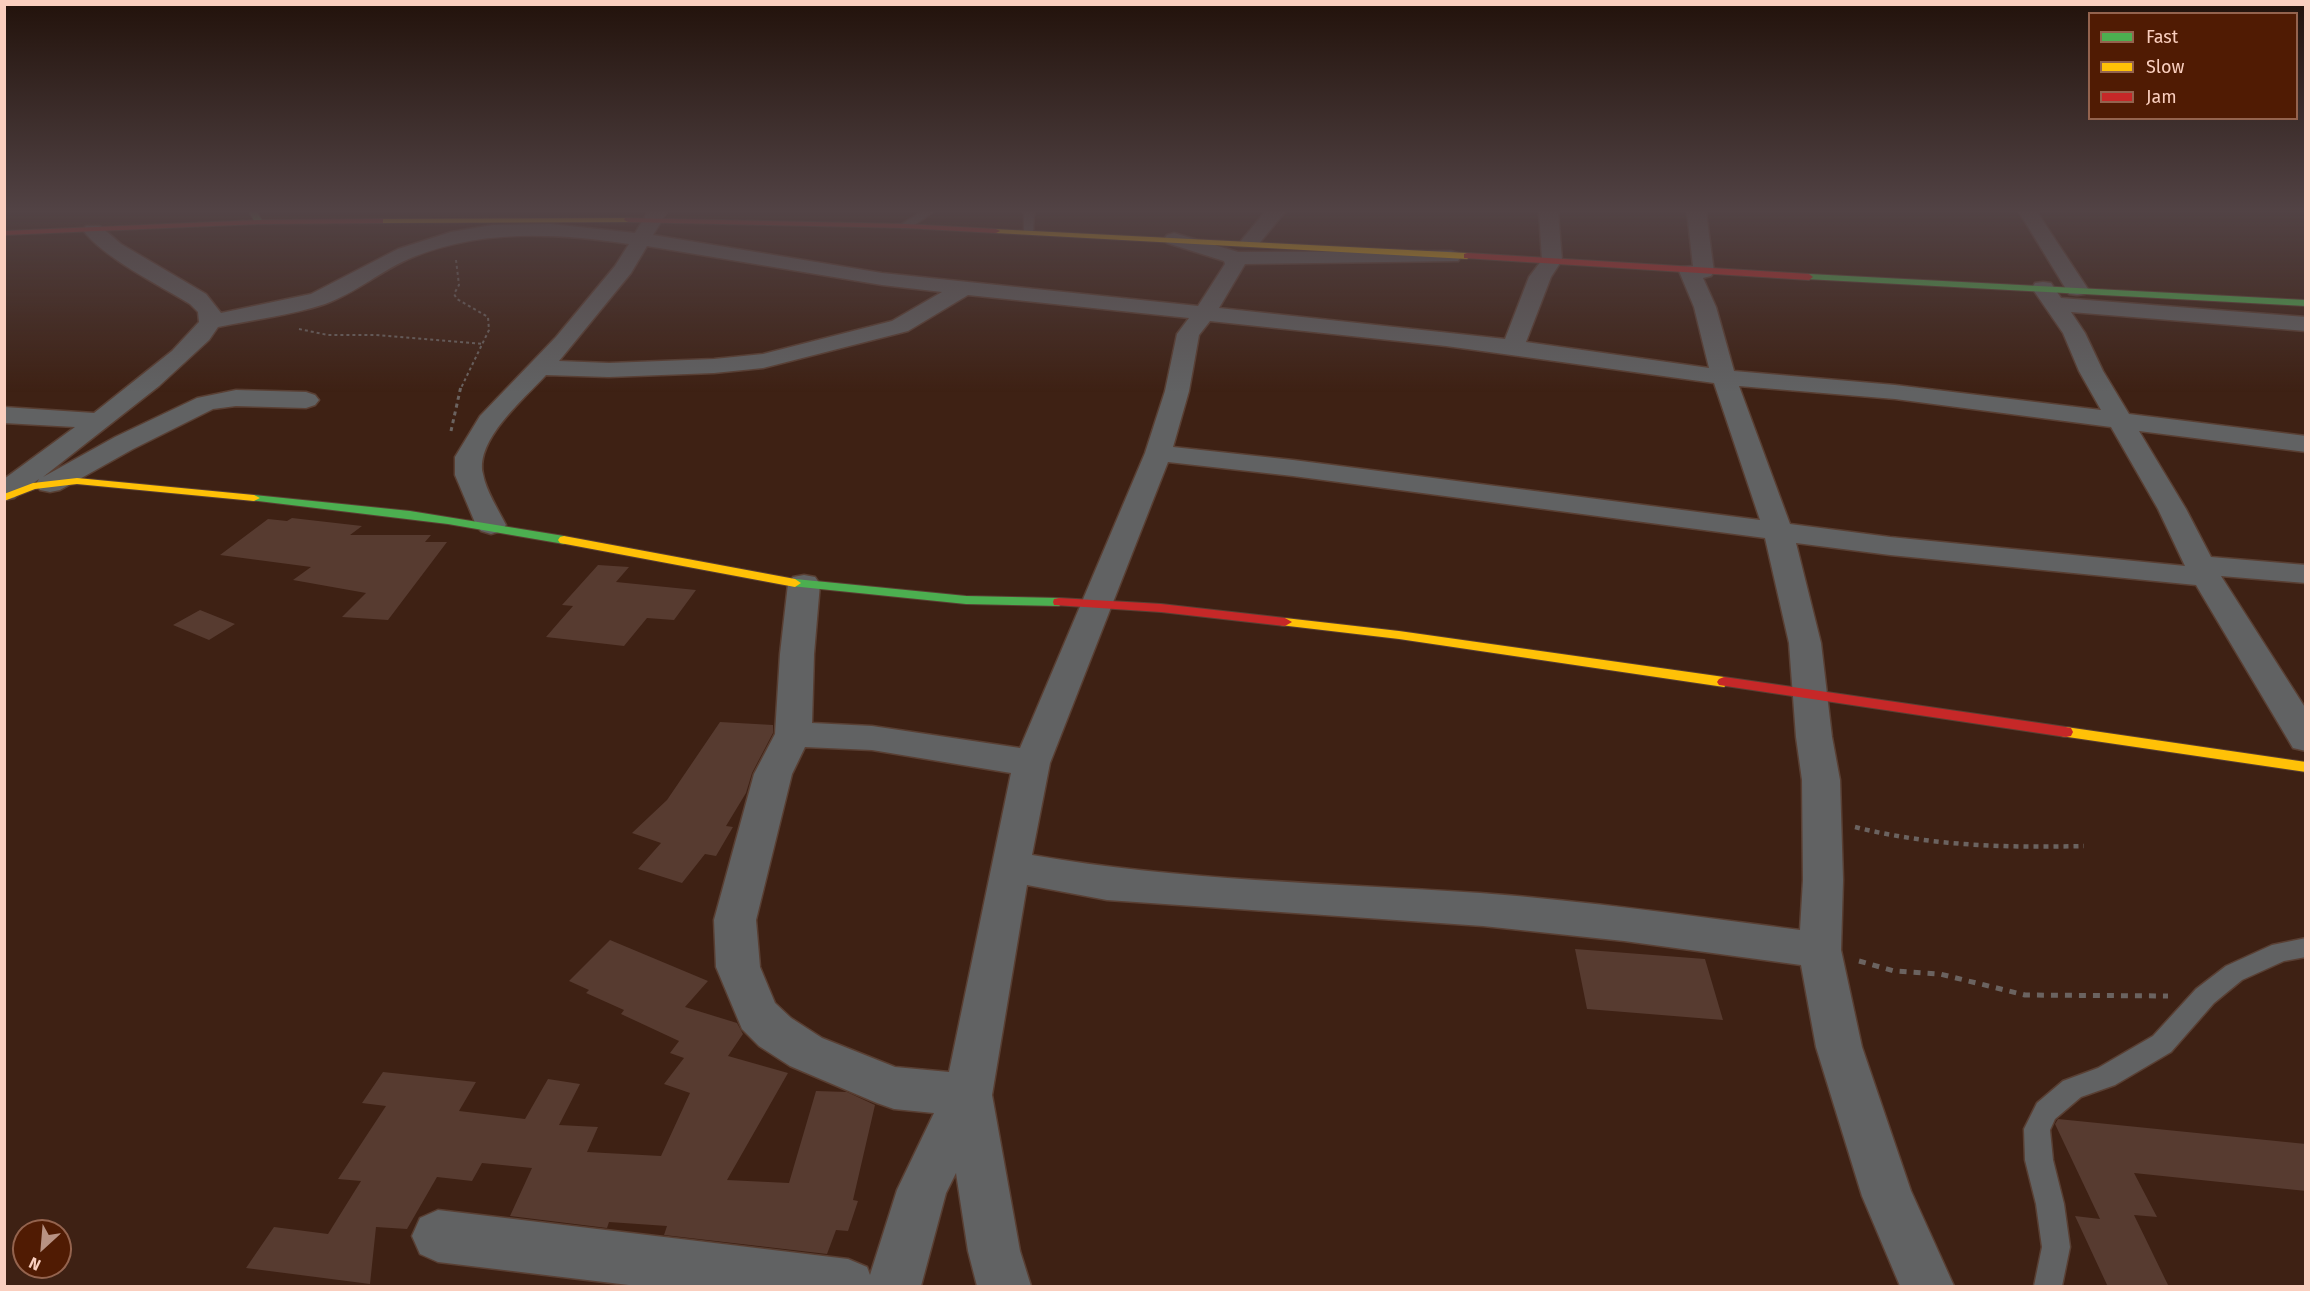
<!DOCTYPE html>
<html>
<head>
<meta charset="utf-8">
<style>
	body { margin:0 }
	#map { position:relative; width:2310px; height:1291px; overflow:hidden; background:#3e2114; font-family:"Fira Sans",sans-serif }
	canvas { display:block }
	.frame { position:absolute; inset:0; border:6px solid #facfbf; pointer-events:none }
	.legend { position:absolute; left:2088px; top:12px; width:210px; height:108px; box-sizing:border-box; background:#501b03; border:2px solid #94634e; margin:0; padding:8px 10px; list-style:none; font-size:18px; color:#facfbf }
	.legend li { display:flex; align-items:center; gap:12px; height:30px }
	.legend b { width:30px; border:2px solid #94634e }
	.north { position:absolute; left:12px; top:1219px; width:60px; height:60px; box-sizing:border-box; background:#501b03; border:2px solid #94634e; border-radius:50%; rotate:206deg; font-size:16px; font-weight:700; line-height:24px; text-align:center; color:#facfbf }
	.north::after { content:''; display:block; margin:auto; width:21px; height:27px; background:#b89283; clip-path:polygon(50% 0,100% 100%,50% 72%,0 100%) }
</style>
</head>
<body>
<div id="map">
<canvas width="2310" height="1291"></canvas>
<div class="frame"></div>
<ul class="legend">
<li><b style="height:8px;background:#4caf50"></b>Fast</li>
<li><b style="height:8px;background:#ffc107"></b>Slow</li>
<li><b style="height:8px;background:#c62828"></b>Jam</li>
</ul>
<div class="north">N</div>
</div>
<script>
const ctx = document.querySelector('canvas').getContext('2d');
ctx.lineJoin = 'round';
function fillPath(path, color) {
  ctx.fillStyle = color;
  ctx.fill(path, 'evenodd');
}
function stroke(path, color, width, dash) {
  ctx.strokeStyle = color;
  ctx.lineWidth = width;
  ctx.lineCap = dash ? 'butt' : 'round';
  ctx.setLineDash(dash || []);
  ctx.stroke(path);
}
fillPath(new Path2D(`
	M292,518L362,526L350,535H431L425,542H447L388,620L342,617L366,593L293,580L311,567L220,555L268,519L287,521Z
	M598,565L629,567L616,582L696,590L674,620L647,618L624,646L546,637L573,606L562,605Z
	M200,610L235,624L209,640L173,625Z
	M720,722L773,725V733L752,773L746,793L726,826L733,827L716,856L705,854L682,883L638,869L661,843L632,833L667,800Z
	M610,940L708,981L685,1007L737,1023L743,1034L728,1056L788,1073L727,1180L789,1183L816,1091L847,1092L875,1105L853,1200L858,1201L848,1231L836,1230L827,1254L664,1235L667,1226L609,1222L607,1228L510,1216L532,1168L482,1163L472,1181L437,1177L407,1229L376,1227L370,1284L246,1268L274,1227L328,1234L361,1181L338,1179L386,1106L362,1103L383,1072L476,1082L459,1111L525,1119L548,1079L580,1084L559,1125L598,1127L587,1152L661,1156L690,1093L664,1084L684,1058L670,1053L679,1041L621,1014L624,1010L586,993L589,990L569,981Z
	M1575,949L1705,959L1723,1020L1587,1009Z
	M2058,1119L2306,1144V1191L2134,1173L2157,1217L2134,1215L2169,1287H2108L2075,1216L2100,1219L2055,1124Z`), '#573b30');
const lane = new Path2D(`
	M921,212H933L910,228H902V224Z
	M1024,212H1034L1033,233H1025L1024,231Z
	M2306,938V957L2284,961L2242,980L2214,1003L2171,1052L2115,1085L2081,1097L2055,1119L2050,1130L2053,1160L2064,1204L2070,1247L2062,1286H2034L2042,1247L2036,1204L2025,1160L2024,1129L2037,1103L2063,1081L2098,1068L2153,1036L2196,989L2226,966L2272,945Z`);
const street = new Path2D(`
	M648,212H667L653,235L882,273L1198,306L1225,264L1224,261L1167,243L1164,239L1167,235L1174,233L1238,252L1451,251L1458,253L1461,257L1458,261L1245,264L1219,308L1505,339L1529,277L1542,260L1539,212H1558L1562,260L1551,277L1526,342L1709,368L1694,307L1679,271L1682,267L1693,266L1687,212H1706L1714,272L1711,276L1703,278L1716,307L1734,371L1895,385L2101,410L2079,371L2063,333L2032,288L2035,283L2043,282L2051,283L2061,298L2306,317V331L2071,312L2085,333L2103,371L2129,414L2306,436V452L2139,431L2186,509L2211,557L2306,565V583L2221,576L2306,709V751L2293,748L2196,585L1890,555L1796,543L1821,643L1832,737L1840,780L1843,880L1841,950L1862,1047L1911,1191L1954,1286H1900L1862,1196L1816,1047L1801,965L1624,941L1483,926L1107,900L1027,885L992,1095L1020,1251L1031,1286H977L968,1251L956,1173L946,1193L921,1286H637L438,1262L420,1254L412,1236L420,1218L438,1210L848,1259L867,1267L870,1275L897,1190L934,1113L894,1109L877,1103L790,1066L759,1046L742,1029L716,967L714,920L754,774L775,734L780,654L788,584L793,577L804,575L815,577L820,584L814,654L812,723L872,726L1020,748L1145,453L1165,391L1177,334L1189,318L968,295L908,331L763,368L714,373L609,377L546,375C524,399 475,440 483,474C486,491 498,509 506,525L501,531L491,534L481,531L476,525L455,475V457L480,416L556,337L615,266L629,244C557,233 482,229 413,257C383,269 356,293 325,304C293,315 251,320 218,327L209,340L159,386L43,477L115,437L197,398L236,390L306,392L315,395L319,400L315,405L306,408L236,406L213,409L133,449L60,490L50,492L40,490L36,484L39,479L14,498L4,500V479L75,427L4,423V407L94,413L172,351L199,322L198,312L190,304C161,286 102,257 83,230L86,226H100L121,244L206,294L221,313L311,294L398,249L451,232L493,225L550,224L635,233ZM647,246L882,285L942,292L892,321L763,354L714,359L609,363L559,361L631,273ZM1210,321L1446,346L1714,383L1760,520L1293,460L1173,447L1189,391L1199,335ZM1739,386L1895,399L2111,427L2158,509L2185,566L1890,537L1790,524ZM1168,462L1293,476L1765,538L1789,643L1796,737L1802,780L1803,880L1800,930C1693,916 1587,901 1480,893C1331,883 1180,881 1032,855L1050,763ZM805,747L872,750L1011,773L949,1072L895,1067L822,1038L791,1018L775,1003L760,967L756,920L792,774Z
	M1265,212H1285L1257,246H1243L1240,242Z
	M2019,212H2037L2088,289L2085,294L2077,295L2069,294Z`);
const fast = new Path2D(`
	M249,212H257L263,222L262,224H256Z
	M1809,274L2306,300V306L1806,279L1805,277Z
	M254,495L410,511L564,536L570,540L564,544L448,524L250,500L248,498L250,496Z
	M795,579L966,596L1059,598L1065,602L1059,606L966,604L791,586L789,583Z`);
const slow = new Path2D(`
	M628,218L632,220L631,222L380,223L376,221L380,219Z
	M993,229L1467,253L1471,256L1467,259L996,233L992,231Z
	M77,478L254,495L260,498L254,501L77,484L35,489L4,501V494L33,483Z
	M564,536L795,579L801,583L795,587L560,543L558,540L560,537Z
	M1285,618L1399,631L1724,677L1731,682L1724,687L1399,639L1280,625L1278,622L1280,619Z
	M2066,727L2306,762V772L2061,736L2059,732L2061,728Z`);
const jam = new Path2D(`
	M625,218L906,224L996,229L1000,231L996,233L906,228L628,222L624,220Z
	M380,219H383V223L259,224L4,235V231L259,220Z
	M1467,253L1809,274L1813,277L1809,280L1464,258V254Z
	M1059,598L1161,604L1285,618L1292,622L1285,626L1161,612L1054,605L1053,602L1054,599Z
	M1724,677L2066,727L2071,728L2073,732L2071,736L2066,737L1719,685L1717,682L1719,679Z`);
stroke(lane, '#593f33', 3);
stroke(street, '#593f33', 3);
stroke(fast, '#593f33', 2);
stroke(slow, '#593f33', 2);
stroke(jam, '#593f33', 2);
stroke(new Path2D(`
	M456,260L459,285L454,294L457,299L488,317L489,330L461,388
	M299,329L328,335H376L484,344`), '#6b6360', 2, [3, 3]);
stroke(new Path2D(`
	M451,431L461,386`), '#6b6360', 3, [4, 4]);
stroke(new Path2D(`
	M1855,827C1930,846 2007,848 2084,846`), '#6b6360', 4.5, [5, 5]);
stroke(new Path2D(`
	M1859,961L1894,971L1940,974L2025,995L2168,996`), '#6b6360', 5, [7, 7]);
fillPath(lane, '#616263');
fillPath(street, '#616263');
fillPath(fast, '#4caf50');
fillPath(slow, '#ffc107');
fillPath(jam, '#c62828');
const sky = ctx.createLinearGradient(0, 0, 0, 392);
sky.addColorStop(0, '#22120b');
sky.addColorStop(0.54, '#524345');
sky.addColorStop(1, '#52434500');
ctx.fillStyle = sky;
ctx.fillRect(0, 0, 2310, 392);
</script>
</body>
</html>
